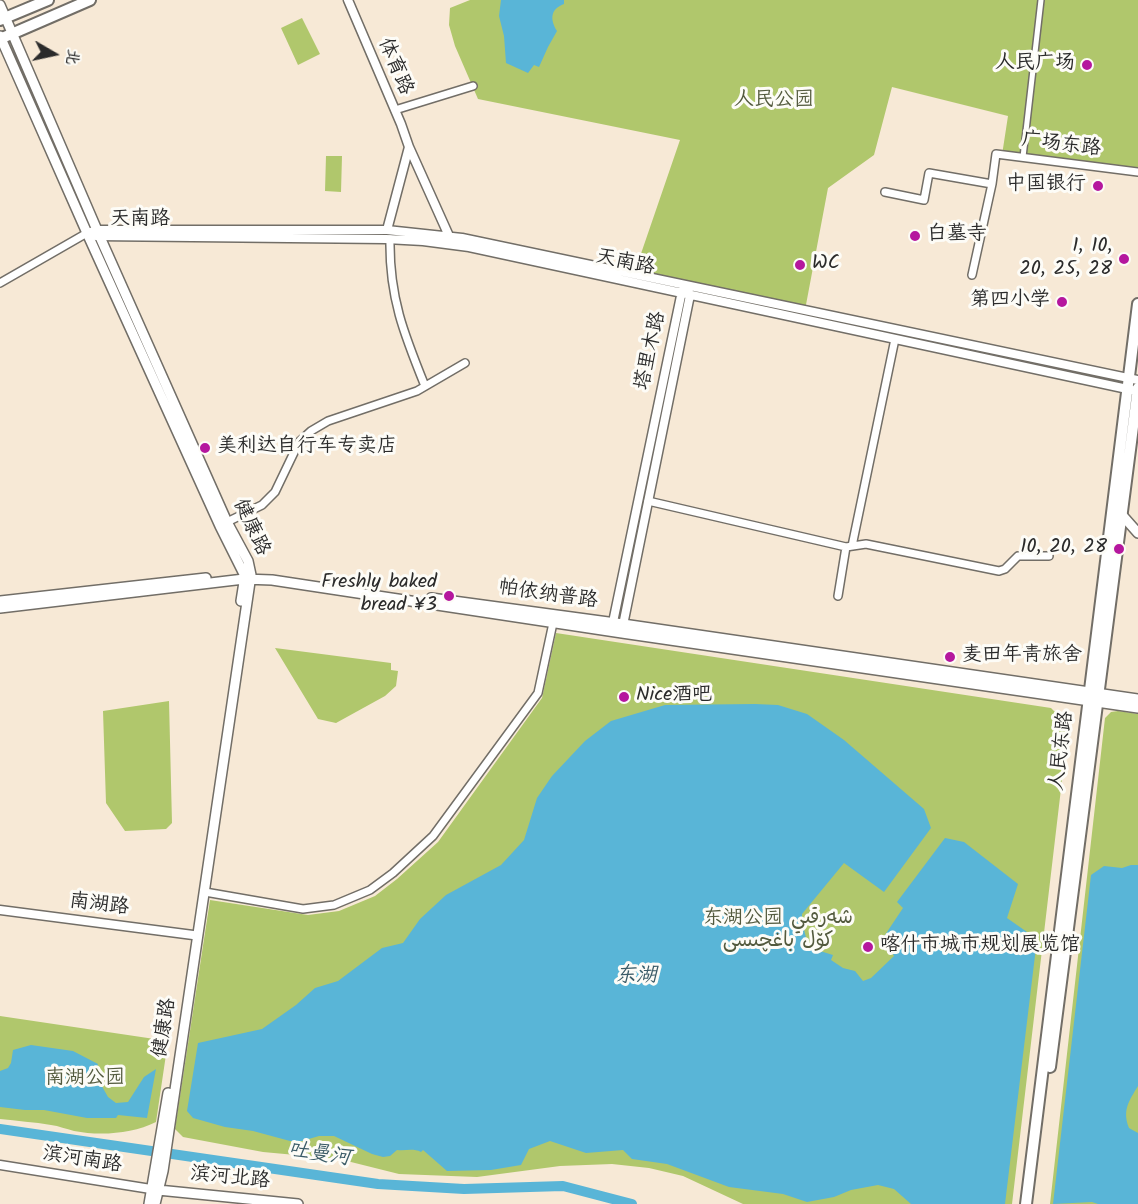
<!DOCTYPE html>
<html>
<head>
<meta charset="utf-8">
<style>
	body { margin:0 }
	#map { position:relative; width:1138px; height:1204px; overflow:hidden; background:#f7e9d6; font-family:Kalam,"LXGW WenKai TC",sans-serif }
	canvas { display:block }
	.north { position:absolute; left:24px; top:24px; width:60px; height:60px; -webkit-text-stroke:4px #fdfcf7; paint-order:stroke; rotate:99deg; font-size:16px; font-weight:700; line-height:24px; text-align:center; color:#2b2b2b }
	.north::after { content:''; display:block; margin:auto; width:21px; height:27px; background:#2b2b2b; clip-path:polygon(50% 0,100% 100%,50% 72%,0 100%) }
</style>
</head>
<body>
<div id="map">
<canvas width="1138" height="1204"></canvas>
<div class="north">北</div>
</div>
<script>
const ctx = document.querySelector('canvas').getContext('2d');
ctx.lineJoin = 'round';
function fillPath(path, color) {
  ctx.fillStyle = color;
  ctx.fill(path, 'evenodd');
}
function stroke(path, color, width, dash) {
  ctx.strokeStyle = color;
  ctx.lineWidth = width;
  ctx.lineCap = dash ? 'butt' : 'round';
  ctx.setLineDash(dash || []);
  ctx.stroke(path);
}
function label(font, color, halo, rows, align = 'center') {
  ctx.font = font + ' Kalam,"Playpen Sans Arabic","LXGW WenKai TC",sans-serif';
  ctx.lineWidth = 6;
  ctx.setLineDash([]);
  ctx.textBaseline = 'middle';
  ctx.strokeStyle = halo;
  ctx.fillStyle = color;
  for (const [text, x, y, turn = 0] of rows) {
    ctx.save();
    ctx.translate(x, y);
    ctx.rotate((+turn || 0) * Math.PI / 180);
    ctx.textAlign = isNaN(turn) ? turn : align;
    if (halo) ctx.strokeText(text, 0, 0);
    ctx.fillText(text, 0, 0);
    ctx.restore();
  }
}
fillPath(new Path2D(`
	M470,0H1138V172L1002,155L1008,116L892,87L874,155L828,188L805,310L634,274L680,140L478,99L455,46L449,25L450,8Z
	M302,18L320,54L298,65L281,28Z
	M326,156H342L341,192L325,191Z
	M556,633L1051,708L1054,711L1066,713L1069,721L1012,1204H743L683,1176L649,1168L612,1164L560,1166L477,1177L399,1174L339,1159L263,1152L183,1137L175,1129L210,900L308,915L339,911L375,896L397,879L438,842L542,698Z
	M275,648L391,663V670L398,671L396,686L385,696L336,723L318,719Z
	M169,701L172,823L166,829L125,831L106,803L103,711Z
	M1118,711L1138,714V1204H1050L1105,718L1111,712Z
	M0,1016L168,1041L156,1122C132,1134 100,1136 74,1131C66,1129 59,1126 51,1125C34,1122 17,1121 0,1119Z`), '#b0c76c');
fillPath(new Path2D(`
	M501,0H564V4C550,9 550,20 557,31L548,47L539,67L534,65L528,73L506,63L504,36L499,16Z
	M755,704L778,705L807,714L844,740L924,809L931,828L884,892L844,863L802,914V922L808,945L820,951L833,955L831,960L843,968L855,971L863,981L871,978L894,956C891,949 885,946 883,938L903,908L897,902L945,838L964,842L1018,884L1007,918L1037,939L1005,1204H911L894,1189L878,1185L851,1190L834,1197L807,1202L783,1194L729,1187L667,1164L632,1159L623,1150L586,1153L550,1141L529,1149L521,1165L491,1170L447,1171L423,1150L421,1152C413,1148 406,1151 397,1150L390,1156L383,1157L372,1154L334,1136H319L302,1141H290L253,1131L225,1127L193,1118L187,1111L198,1043L262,1029L296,1005L315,988L338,981L382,948L403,943L420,919L446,895L501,865L524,840L537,798L552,776L585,741L611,721L665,705Z
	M1131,865H1138V1086C1129,1101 1122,1110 1129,1128L1138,1133V1204H1098L1092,1202L1053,1204L1091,875L1104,866L1122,868Z
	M31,1045L73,1051L98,1064L95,1074L108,1097L116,1103L128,1102L144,1077L156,1069L147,1118L118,1115L116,1118H87L44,1110H25L0,1107V1071L8,1068L11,1063L13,1050Z`), '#59b5d7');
stroke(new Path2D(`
	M0,1129L378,1184L464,1189L563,1186L632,1204`), '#59b5d7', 10);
const pedestrian = new Path2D(`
	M1023,157L1041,0`);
const minor = new Path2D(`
	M395,110L473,86
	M885,192L924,200L929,173L992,184
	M390,239C389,297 404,334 425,386
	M972,275L992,184L996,154L1138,172
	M0,283L87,233
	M648,501L846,547L866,544L999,571L1005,569L1018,556H1049
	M225,523L262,505L275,492L299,442L311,431L328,421L417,391L465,363
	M852,546L895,339
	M838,596L846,547
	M205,892L303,909L334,905L370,890L393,873L433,836L538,693L553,623`);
const tertiary = new Path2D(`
	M348,0L401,124L409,147L387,230
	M409,147L449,236
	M87,233L97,230H387L462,238L1138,380
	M96,236L386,239L423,241L469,247L1132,390
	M612,627L682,291
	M622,630L690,295L688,290
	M0,910L193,935
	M0,1165L157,1190`);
const secondary = new Path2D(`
	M0,5L100,237L227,522L248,561L251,575L163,1171L155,1204
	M0,36L87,233L220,526L245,576L241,601
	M1122,515L1138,533
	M431,598L623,624L1138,699
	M0,601L206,578
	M0,608L244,579L272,580L622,633L1138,708
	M158,1190L298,1204
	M149,1204L168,1093`);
const primary = new Path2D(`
	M0,20L48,0
	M0,39L90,0
	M1050,1067L1138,388
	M1026,1204L1138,304`);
stroke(pedestrian, '#726e67', 8);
stroke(minor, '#726e67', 10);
stroke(tertiary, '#726e67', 11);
stroke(secondary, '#726e67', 12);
stroke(primary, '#726e67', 14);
stroke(pedestrian, '#fff', 5);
stroke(minor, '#fff', 7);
stroke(tertiary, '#fff', 8);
stroke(secondary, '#fff', 9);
stroke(primary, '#fff', 10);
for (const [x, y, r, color] of [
	[1087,65,6,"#b5179e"],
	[1098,186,6,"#b5179e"],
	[915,236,6,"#b5179e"],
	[1124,259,6,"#b5179e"],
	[800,265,6,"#b5179e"],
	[1062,302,6,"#b5179e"],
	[205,448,6,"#b5179e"],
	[1119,549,6,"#b5179e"],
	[449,596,6,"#b5179e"],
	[950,657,6,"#b5179e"],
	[624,697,6,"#b5179e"],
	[868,947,6,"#b5179e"]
]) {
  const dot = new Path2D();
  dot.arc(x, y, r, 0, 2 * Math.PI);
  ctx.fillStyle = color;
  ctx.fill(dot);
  stroke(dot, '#fdfcf7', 2);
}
label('20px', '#2b2b2b', '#fdfcf7', [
	["人民广场",1075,65],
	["中国银行",1086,186],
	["白墓寺",927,236,"left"],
	["1, 10,",1112,248],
	["20, 25, 28",1112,271],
	["WC",812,265,"left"],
	["第四小学",1050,302],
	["美利达自行车专卖店",217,448,"left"],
	["10, 20, 28",1107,549],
	["Freshly baked",437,584],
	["bread ¥3",437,607],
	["麦田年青旅舍",962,657,"left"],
	["Nice酒吧",636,697,"left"],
	["喀什市城市规划展览馆",880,947,"left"]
], 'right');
label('20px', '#2b2b2b', '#fdfcf7', [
	["体育路",394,67,67],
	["广场东路",1061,146,7],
	["天南路",140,221],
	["天南路",625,264,12],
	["塔里木路",652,351,-78],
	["健康路",250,528,65],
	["帕依纳普路",548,596,8],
	["人民东路",1063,751,-83],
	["南湖路",99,906,7],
	["健康路",166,1028,-81],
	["滨河南路",82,1161,9],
	["滨河北路",230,1179,6]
]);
label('20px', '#535a3e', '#fdfcf7', [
	["人民公园",774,102],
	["东湖公园 شەرقىي",778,920],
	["كۆل باغچىسى",778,943],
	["南湖公园",85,1080]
]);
label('italic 21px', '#3b5b67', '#fdfcf7', [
	["东湖",636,977],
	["吐曼河",319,1156,8]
]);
</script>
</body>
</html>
